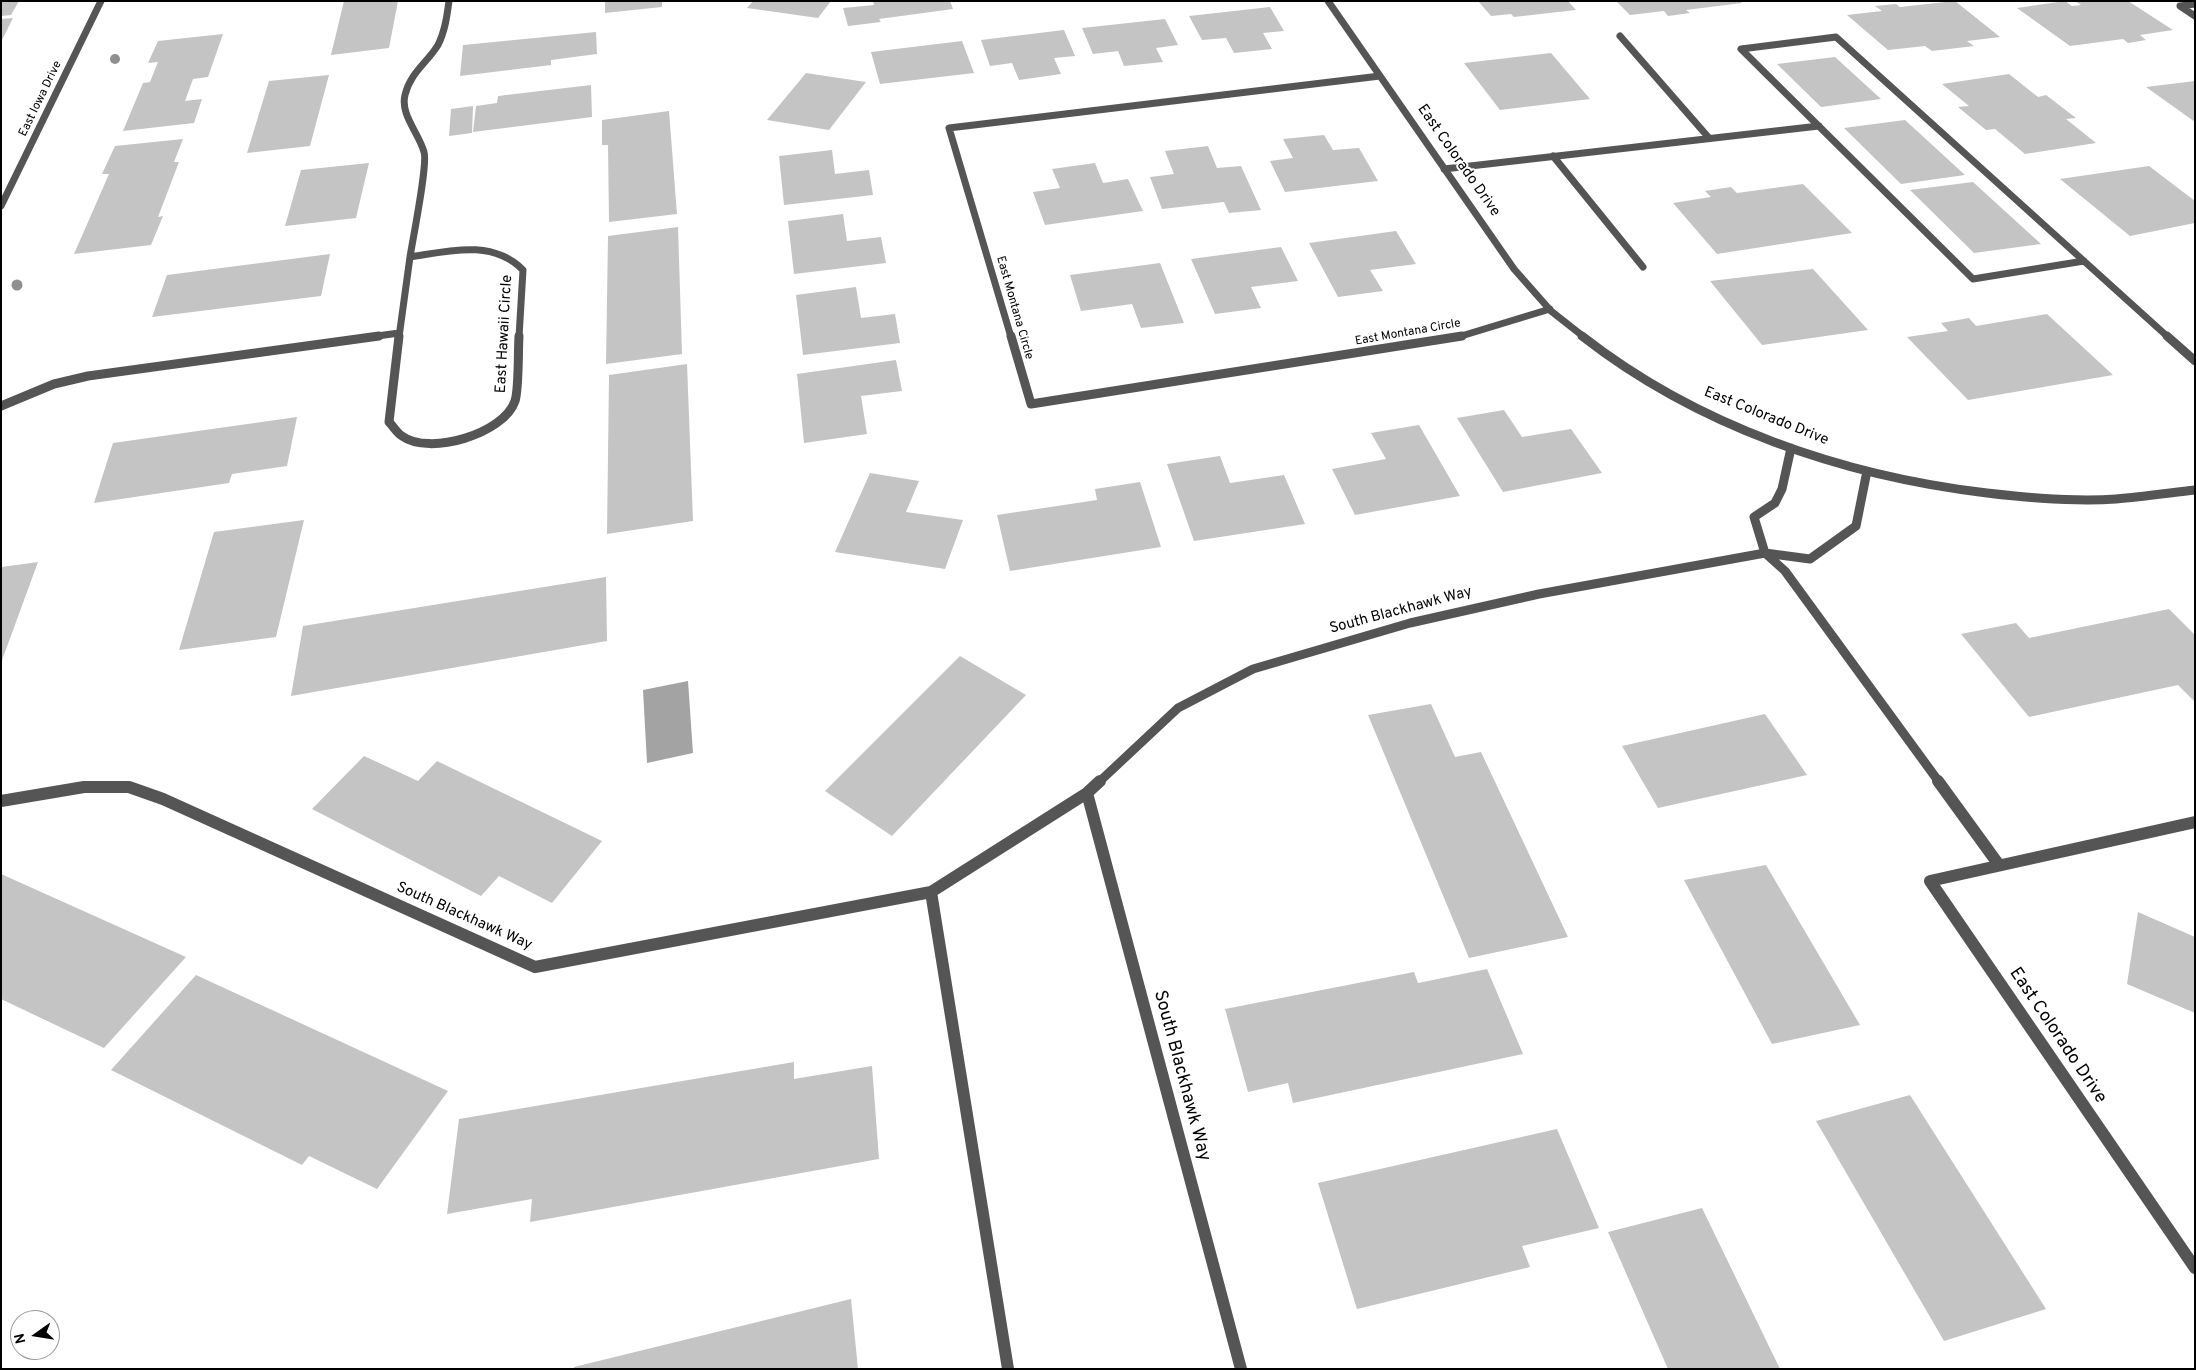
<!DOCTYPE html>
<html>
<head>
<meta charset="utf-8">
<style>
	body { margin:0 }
	#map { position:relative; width:2196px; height:1370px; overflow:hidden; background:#fff; font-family:Overpass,sans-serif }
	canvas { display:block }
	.frame { position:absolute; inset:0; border:2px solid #000; pointer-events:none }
	.north { position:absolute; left:10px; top:1310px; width:50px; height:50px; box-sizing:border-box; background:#fff; border:1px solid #999; border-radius:50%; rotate:257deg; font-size:14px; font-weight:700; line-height:20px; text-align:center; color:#000 }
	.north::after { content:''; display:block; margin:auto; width:18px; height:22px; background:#000; clip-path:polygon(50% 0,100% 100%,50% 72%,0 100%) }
</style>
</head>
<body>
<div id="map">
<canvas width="2196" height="1370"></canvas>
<div class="frame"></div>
<div class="north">N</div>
</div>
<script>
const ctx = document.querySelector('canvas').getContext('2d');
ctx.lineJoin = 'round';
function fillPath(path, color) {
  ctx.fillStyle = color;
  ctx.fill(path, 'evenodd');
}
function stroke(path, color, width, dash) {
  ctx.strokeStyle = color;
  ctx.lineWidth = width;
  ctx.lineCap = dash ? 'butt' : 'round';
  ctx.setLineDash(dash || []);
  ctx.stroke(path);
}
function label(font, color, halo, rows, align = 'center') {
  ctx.font = font + ' Overpass,sans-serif';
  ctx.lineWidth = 4;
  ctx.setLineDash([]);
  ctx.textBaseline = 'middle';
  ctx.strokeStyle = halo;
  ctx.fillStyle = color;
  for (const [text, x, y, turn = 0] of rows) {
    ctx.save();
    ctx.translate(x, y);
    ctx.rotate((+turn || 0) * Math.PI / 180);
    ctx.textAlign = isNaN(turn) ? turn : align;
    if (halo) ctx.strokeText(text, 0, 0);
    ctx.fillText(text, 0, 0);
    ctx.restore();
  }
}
fillPath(new Path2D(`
	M688,681L693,753L647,763L643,690Z`), '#a3a3a3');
fillPath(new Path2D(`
	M1,1H19L11,15L1,16Z
	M344,1H398L389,48L331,55Z
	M605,1H662V7L605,13Z
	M753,1H831L818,18L747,8Z
	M873,1H950L953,9L879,19L881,22L848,26L843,8L874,5Z
	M1478,1H1568L1576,10L1514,17L1511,14L1491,16Z
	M1616,1H1740L1742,3L1686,10L1690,13L1668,16L1664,11L1630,15Z
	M1955,1L2000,37L1967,41L1974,46L1932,51L1925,46L1888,50L1847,15L1882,11L1875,6L1896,4L1900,7Z
	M2065,1L2072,6L2081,5L2075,1H2128L2173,30L2140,35L2146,40L2128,43L2123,39L2070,46L2017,8Z
	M1270,7L1284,31L1263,33L1272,49L1234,53L1226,38L1202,40L1189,16Z
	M13,18L1,42V19Z
	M1165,19L1178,45L1156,48L1163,62L1124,66L1118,51L1093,54L1082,28Z
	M1064,30L1075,56L1054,58L1061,74L1019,80L1012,63L990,66L981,40Z
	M596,32L597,54L551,60V65L460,76L463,45Z
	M223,34L208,77L193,79L185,101L202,99L194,123L123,131L143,83L150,82L158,62L148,63L158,41Z
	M962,41L974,73L880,84L871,52Z
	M1551,53L1590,99L1500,110L1464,63Z
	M1835,57L1881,99L1821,107L1777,64Z
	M806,73L866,82L829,130L767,120Z
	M2009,74L2038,97L2046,95L2076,118L2066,119L2096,143L2025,154L1995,129L1986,130L1958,107L1969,106L1942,84Z
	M329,75L310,146L247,153L269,81Z
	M2195,81V122L2146,87Z
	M591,85L592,117L473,132L476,106L497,103L498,96Z
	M473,106L472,133L449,136L451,109Z
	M669,111L677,214L609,222L608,145H602V120Z
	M1905,120L1965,175L1901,184L1844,128Z
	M1324,135L1333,150L1359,148L1378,181L1285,192L1270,161L1293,158L1283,139Z
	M183,139L174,162H179L158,217L163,216L151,245L74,254L109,174H102L115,146Z
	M1208,146L1217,168L1241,166L1261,210L1229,213L1224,202L1162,209L1150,177L1174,174L1165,151Z
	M832,150L835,174L869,170L873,195L784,205L779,156Z
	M369,163L356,218L285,226L301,170Z
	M1095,163L1103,183L1128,179L1143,211L1045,225L1033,192L1060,188L1052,169Z
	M2149,166L2195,201V223L2130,236L2060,179Z
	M1973,182L2041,244L1974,253L1910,190Z
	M1803,184L1852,233L1717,254L1673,203L1711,197L1705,191L1731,187L1737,193Z
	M843,214L847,241L881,237L886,263L794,274L788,221Z
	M678,227L682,354L606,364L608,236Z
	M1396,231L1416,264L1370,270L1383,291L1338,297L1309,243Z
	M1281,247L1298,281L1251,287L1261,308L1215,314L1191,259Z
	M330,254L321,296L152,317L167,275Z
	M1160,263L1184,323L1141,328L1132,304L1081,311L1070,275Z
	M1813,269L1868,330L1762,345L1710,281Z
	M856,287L861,318L895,314L900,343L803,355L796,295Z
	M2047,314L2113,375L1968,400L1907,337L1948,331L1941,323L1969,318L1976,326Z
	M896,360L902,391L861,396L867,434L804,443L797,374Z
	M687,364L693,521L607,534L609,375Z
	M1504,410L1522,437L1571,429L1602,473L1503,492L1457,418Z
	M297,417L287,466L232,474L229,483L94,503L113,443Z
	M1419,425L1460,496L1355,515L1332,469L1386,459L1371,433Z
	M1220,456L1230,483L1284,475L1305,524L1194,541L1167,464Z
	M870,473L919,481L906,512L963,520L945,569L835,552Z
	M1140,482L1161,547L1010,571L997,515L1097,500L1095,489Z
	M304,520L276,637L179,650L214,532Z
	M38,562L1,663V567Z
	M606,577L607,641L291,696L303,626Z
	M2169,609L2195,635V702L2178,685L2029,717L1961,634L2016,623L2029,638Z
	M960,656L1026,695L892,836L825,791Z
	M1431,704L1455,757L1481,752L1568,937L1469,958L1368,715Z
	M1765,714L1807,775L1658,808L1622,746Z
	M364,756L418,781L437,761L602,841L552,903L499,876L481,896L312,809Z
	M1766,865L1860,1025L1772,1044L1684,880Z
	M1,874L186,957L104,1048L1,999Z
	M2138,912L2195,937V1013L2127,984Z
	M1487,969L1523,1054L1293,1103L1288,1083L1248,1092L1225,1009L1414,972L1418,983Z
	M196,975L448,1091L377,1189L309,1156L302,1165L111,1070Z
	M794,1062V1079L872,1066L879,1159L530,1222L532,1199L447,1214L459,1119Z
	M1910,1095L2046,1309L1944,1341L1816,1121Z
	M1557,1129L1599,1228L1522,1246L1530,1267L1357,1309L1318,1183Z
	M1702,1208L1780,1369H1668L1608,1232Z
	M851,1299L858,1369H574V1367Z`), '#c4c4c4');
stroke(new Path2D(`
	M1328,1L1514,269L1551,311L1584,337
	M2195,4L2180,6L2195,16
	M1620,36L1709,138
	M1553,156L1643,267
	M1444,169L1819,126
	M1,206L101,1
	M410,257C413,238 428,164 424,152C419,133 400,115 405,95C410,73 427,63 438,45C445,31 447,16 449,1
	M410,257C449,251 492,239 523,270L519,337
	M2084,261L1973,279L1741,49L1836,37L2168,337
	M370,337L399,333
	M399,337L410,257
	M1011,337L949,128L1380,76
	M1458,337L1550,309`), '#555', 7);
stroke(new Path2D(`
	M399,336L389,422C393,426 397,433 402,436C429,456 504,434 515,401C519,389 518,351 519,336
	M1011,336L1031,404L1462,336
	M1582,336C1697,426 1843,476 1987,493C2029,498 2073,502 2116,499C2142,497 2169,493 2195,490
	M2167,336L2195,361
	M1,406L54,384L88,376L379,336
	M1791,448L1782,489L1775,503L1754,517L1765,553L1785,571L1939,782
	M1099,782L1178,708L1253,669L1410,623L1539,594L1765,553L1810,559L1856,526L1867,471`), '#555', 9);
stroke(new Path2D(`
	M1938,781L1999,865
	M1087,793L1241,1369
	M1,801L84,787H129L163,799L535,967L931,892L1087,793L1100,781
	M2195,822L1930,881L2195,1268
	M931,892L1008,1369`), '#555', 12);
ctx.fillStyle = '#8f8f8f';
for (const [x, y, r] of [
	[115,59,5],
	[17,285,5.5]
]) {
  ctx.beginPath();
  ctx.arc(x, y, r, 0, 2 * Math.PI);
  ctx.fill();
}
label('12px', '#000', '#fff', [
	["East Iowa Drive",41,99,-64],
	["East Montana Circle",1014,308,74],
	["East Montana Circle",1408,333,-10]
]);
label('15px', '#000', '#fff', [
	["East Colorado Drive",1458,161,55],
	["East Hawaii Circle",505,334,-87],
	["East Colorado Drive",1766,417,22],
	["South Blackhawk Way",1401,611,-15],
	["South Blackhawk Way",464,917,24]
]);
label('18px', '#000', '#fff', [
	["East Colorado Drive",2057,1036,56],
	["South Blackhawk Way",1181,1076,75]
]);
</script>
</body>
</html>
